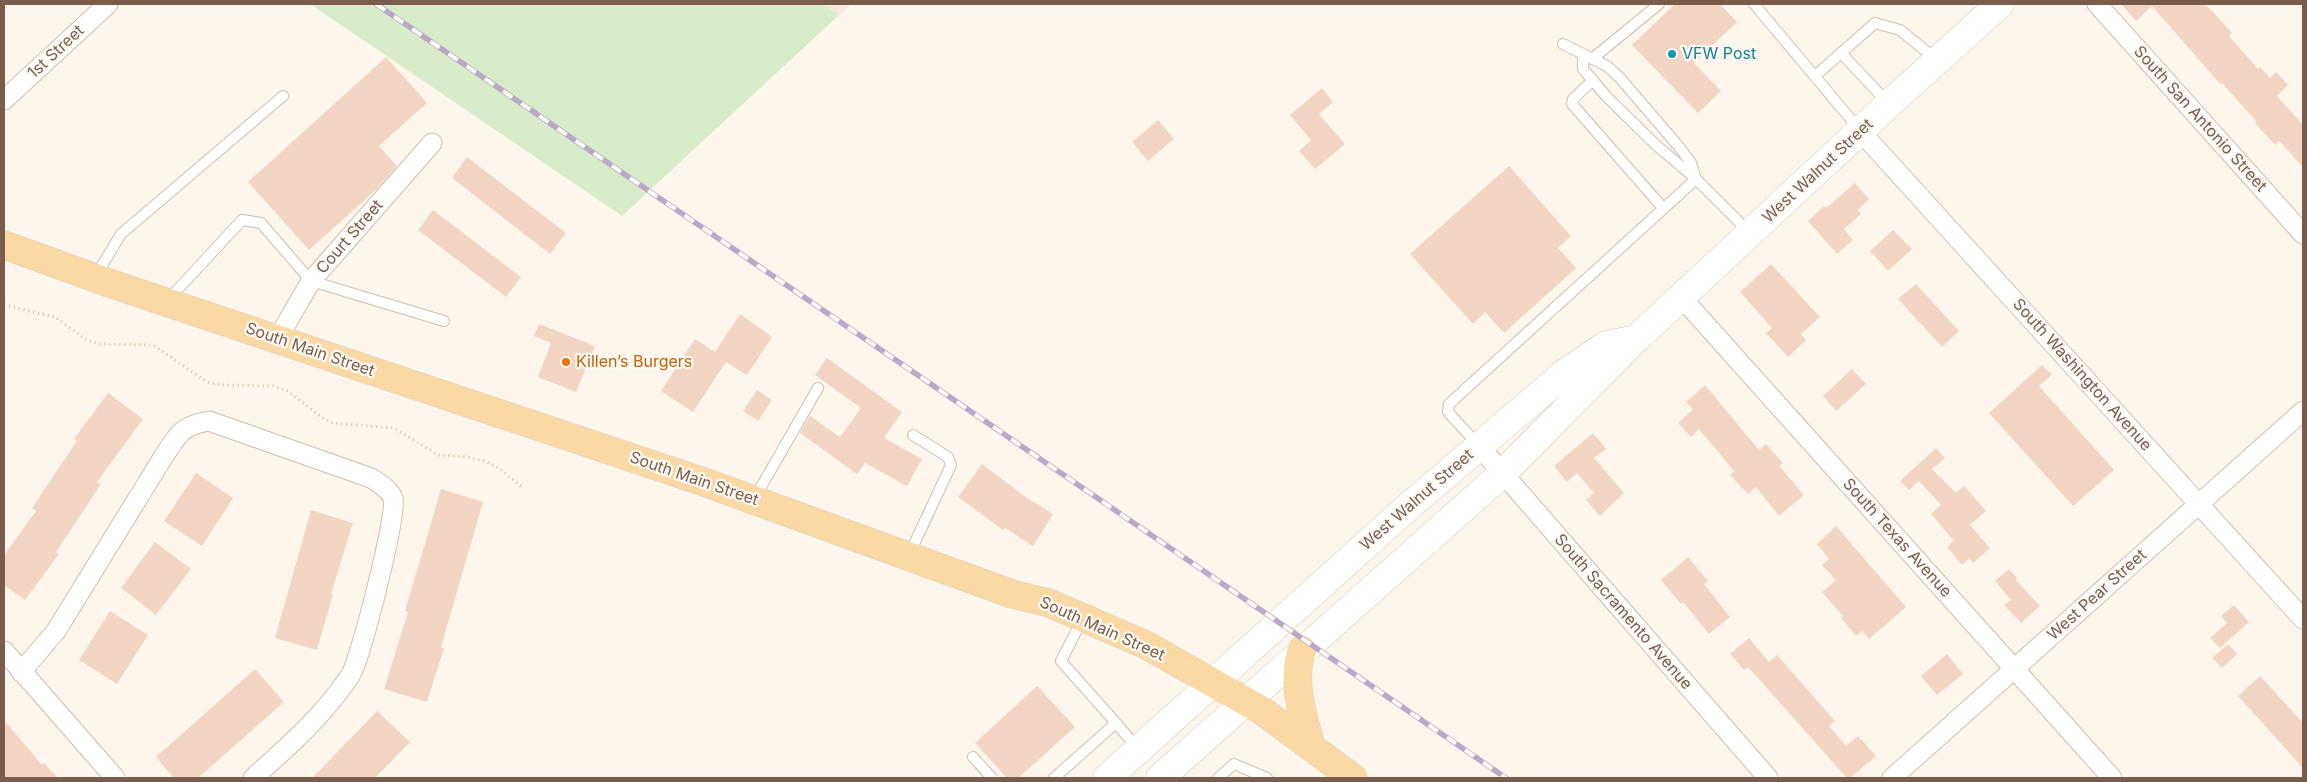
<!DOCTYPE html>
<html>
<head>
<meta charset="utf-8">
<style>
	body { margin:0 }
	#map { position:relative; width:2307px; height:782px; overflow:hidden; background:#fdf6ec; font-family:Inter,sans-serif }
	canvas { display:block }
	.frame { position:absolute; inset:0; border:5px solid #7a5c4d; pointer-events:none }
</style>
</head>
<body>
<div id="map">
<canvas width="2307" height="782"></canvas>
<div class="frame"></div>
</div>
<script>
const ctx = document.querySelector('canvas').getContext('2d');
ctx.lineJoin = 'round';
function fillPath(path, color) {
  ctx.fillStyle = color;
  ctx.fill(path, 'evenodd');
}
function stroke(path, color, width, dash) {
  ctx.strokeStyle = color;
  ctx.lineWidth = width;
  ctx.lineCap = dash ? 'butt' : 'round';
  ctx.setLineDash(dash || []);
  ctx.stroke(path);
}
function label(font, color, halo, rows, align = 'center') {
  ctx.font = font + ' Inter,sans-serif';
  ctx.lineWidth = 4.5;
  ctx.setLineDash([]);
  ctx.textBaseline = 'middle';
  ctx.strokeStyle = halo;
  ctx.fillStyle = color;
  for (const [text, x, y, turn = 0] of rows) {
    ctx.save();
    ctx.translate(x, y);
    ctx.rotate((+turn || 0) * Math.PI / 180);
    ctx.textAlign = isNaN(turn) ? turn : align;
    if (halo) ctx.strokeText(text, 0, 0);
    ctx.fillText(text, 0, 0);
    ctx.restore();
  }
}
fillPath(new Path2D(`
	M823,4H852L839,15Z`), '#f5e8da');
fillPath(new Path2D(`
	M310,4H823L839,15L622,216Z`), '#d8ecc9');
fillPath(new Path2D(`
	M1675,4H1720L1737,22L1694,63L1721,91L1698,113L1632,45Z
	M2121,4H2204L2211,10L2232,33L2229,36L2258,69L2260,67L2270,78L2276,72L2288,85L2277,96L2303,125V167L2279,141L2275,145L2255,123L2256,121L2222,83L2220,84L2152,6L2136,21Z
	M386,57L427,103L379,146L397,166L377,189L309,250L248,182Z
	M1322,88L1333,102L1319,114L1345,144L1315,169L1299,151L1311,140L1290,115Z
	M1158,120L1174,139L1148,161L1132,142Z
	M467,157L566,233L550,254L452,178Z
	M1509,166L1571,236L1558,248L1576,268L1504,333L1485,312L1473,324L1410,254Z
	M1855,183L1869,199L1858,210L1861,214L1844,229L1853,240L1837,254L1808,221L1824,206L1826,208Z
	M433,210L521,277L506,297L418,230Z
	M1893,230L1912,249L1888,271L1870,251Z
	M1771,264L1820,317L1801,334L1806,340L1788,357L1766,333L1772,328L1740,292Z
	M1916,284L1959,331L1942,347L1898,299Z
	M740,314L772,337L747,375L726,362L693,412L661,391L695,339L715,352Z
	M539,324L595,346L576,392L538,377L551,343L534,336Z
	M827,358L902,412L884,438L922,459L907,486L865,463L857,474L800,433L810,416L840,437L861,408L815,375Z
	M2042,365L2052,375L2039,386L2114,470L2073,506L1989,413Z
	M1852,369L1866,384L1836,411L1823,396Z
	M1705,385L1759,450L1766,444L1783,463L1779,466L1804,495L1779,516L1756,487L1748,494L1730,475L1734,471L1699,429L1691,437L1678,423L1693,409L1686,402Z
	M757,390L772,400L758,421L743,411Z
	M108,393L143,419L97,482L101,484L56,552L59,554L25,600L4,585V555L36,511L32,508L77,441L74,439Z
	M1593,433L1606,449L1594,458L1624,493L1600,516L1586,500L1594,493L1577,473L1567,482L1554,466Z
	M1936,448L1945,458L1932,469L1956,493L1964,486L1986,511L1970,525L1990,548L1973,563L1969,558L1962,565L1947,547L1954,541L1931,514L1941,505L1919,481L1909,490L1900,481Z
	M982,464L1027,498L1053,514L1033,546L1005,528L1003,530L958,497Z
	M196,473L233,498L202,546L164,521Z
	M441,489L483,502L441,647L444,648L427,702L384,689L408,612L405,611Z
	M311,510L353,523L331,594H333L317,650L275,638Z
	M1836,526L1906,607L1869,639L1862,631L1856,636L1841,618L1843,616L1822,592L1836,580L1822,565L1829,559L1817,544Z
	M155,542L191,569L156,615L121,588Z
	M1688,557L1708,581L1704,584L1730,617L1709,634L1683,602L1681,604L1661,580Z
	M2009,569L2017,578L2016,580L2040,606L2021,623L2004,605L2011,600L1995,581Z
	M2234,605L2249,622L2220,648L2210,638L2227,623L2221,616Z
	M110,611L148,635L117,684L79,660Z
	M1749,638L1769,662L1777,655L1835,721L1829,726L1846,746L1858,736L1876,756L1850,778H1847L1748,667L1744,670L1730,654Z
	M2228,644L2237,654L2222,668L2212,658Z
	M1947,654L1963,674L1937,695L1921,676Z
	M255,669L284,702L198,778H174L156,757Z
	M2260,676L2303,723V768L2238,696Z
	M1037,686L1075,727L1018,778H1007L975,743Z
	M377,711L410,742L375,778H312Z
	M4,720L42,765L44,763L58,778H4Z`), '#f3d5c3');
const lane = new Path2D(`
	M1754,4L1859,129
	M1563,44L1607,66L1620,78L1680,148L1691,163L1696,179L1750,233
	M1841,53L1888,103
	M1592,59L1659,4
	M1815,76L1875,23L1900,30L1937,60
	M1593,80L1573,99L1572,104L1663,208
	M95,277L121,234L283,96
	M167,301L242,220L261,223L311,281L444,321
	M1479,446L1448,412L1449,404L1696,179L1656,145L1607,97L1583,69V54
	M754,499L818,388
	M909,555L951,465L948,457L913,435
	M1116,723L1138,749
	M973,757L992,778
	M1054,778L1116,723L1061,661L1083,618
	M1218,778L1234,764L1267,778`);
const street = new Path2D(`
	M2097,4L2303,234
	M4,100L108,4
	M1861,132L2303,619
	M1682,298L2112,778
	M278,338L311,281L432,143
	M1479,446L1768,778
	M4,651L115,778
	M21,672L56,631L162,459C178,435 180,426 209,421L371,478C379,483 389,489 393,498C398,513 360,661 350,676C324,715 288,747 253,778
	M1892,778L2303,411`);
const secondary = new Path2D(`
	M1107,778L1408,507L1565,373L1606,345L1632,340
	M1160,778L1503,473L1636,339L1889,104L2000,4`);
const primary = new Path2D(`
	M4,245L112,284L704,482L1012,594L1049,603L1146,645L1261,710L1353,778
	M1302,650C1291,683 1303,714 1311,747`);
stroke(lane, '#d1beb0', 12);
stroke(street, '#d1beb0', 21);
stroke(secondary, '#d6c0b0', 29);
stroke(primary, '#dad1cd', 29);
stroke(new Path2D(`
	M4,305L55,317L88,341L100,344L153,345L207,382L221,385L273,386L288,391L321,417L333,423L394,428L438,455L467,457L484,461L499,468L523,488`), '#d9b8a5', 3, [1, 4]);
stroke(lane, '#fff', 10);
stroke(street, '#fff', 19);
stroke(secondary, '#fff', 28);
stroke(primary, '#fbd9a5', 28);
const rail = new Path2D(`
	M376,4L1506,778`);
stroke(rail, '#b9a8c9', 5.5);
stroke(rail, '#fffaf3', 4, [11]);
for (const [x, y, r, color] of [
	[1672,54,5,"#0f9aa8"],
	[566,362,5,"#e8710a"]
]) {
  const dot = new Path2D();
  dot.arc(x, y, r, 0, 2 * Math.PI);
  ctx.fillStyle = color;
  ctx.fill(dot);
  stroke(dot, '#fffaf3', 2);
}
label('16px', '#7a5c4d', '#fffaf3', [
	["1st Street",56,52,-43],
	["South San Antonio Street",2200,119,48],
	["West Walnut Street",1818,171,-43],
	["Court Street",350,237,-49],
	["South Main Street",310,350,19],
	["South Washington Avenue",2082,375,48],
	["South Main Street",694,479,19],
	["West Walnut Street",1417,500,-41],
	["South Texas Avenue",1897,538,48],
	["West Pear Street",2097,595,-42],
	["South Sacramento Avenue",1623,612,49],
	["South Main Street",1102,629,24]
]);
label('16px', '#0d838f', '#fffaf3', [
	["VFW Post",1682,54]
], 'left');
label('16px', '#c56008', '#fffaf3', [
	["Killen’s Burgers",576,362]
], 'left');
</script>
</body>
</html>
